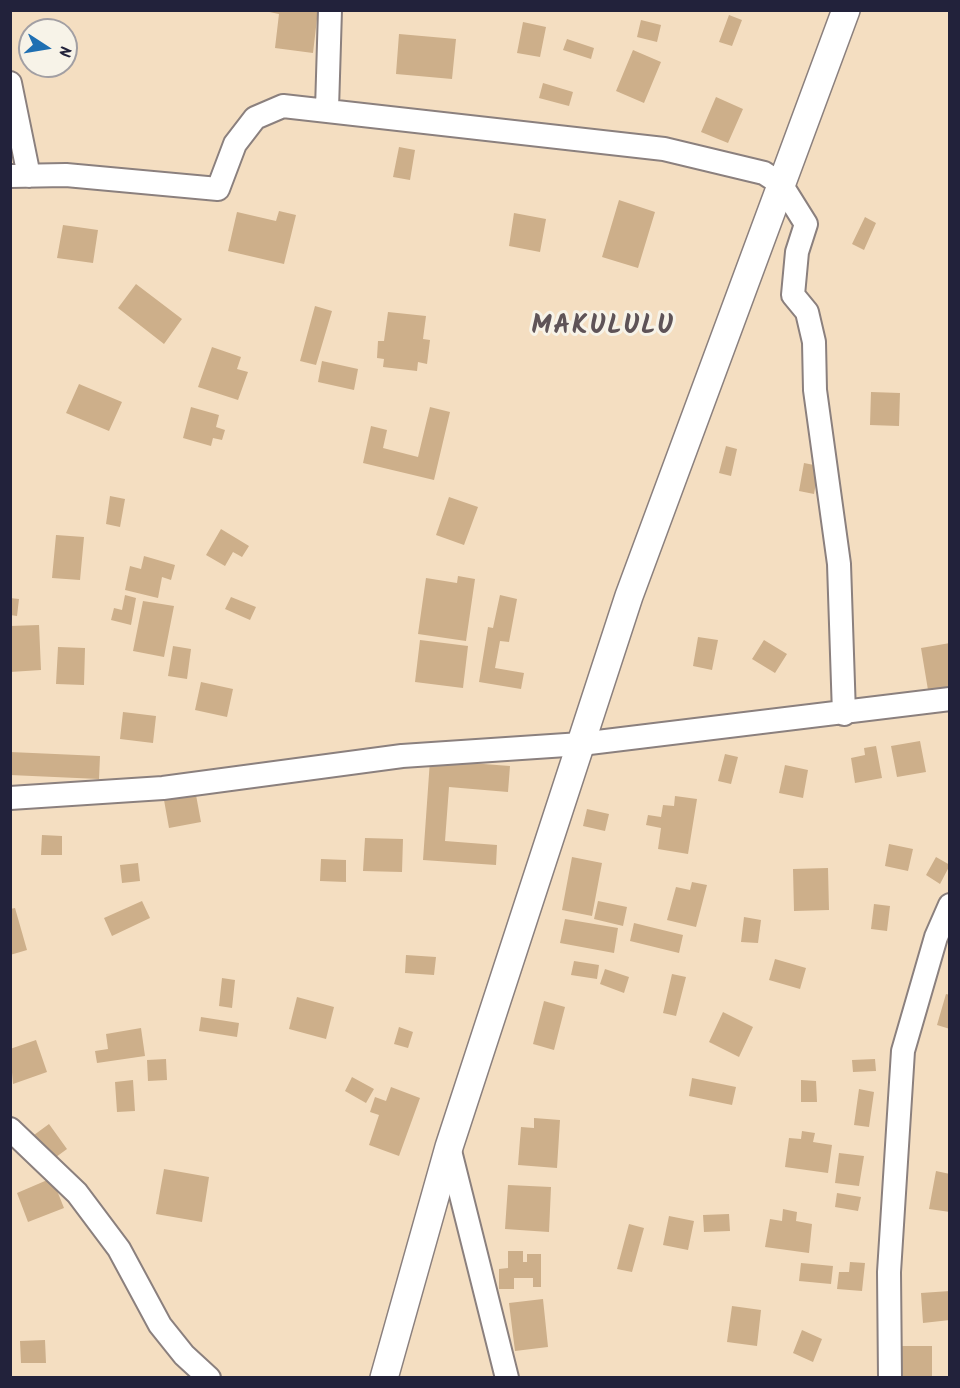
<!DOCTYPE html>
<html>
<head>
<meta charset="utf-8">
<style>
	body { margin:0 }
	#map { position:relative; width:960px; height:1388px; overflow:hidden; background:#f4dec1; font-family:Kalam,sans-serif }
	canvas { display:block }
	.frame { position:absolute; inset:0; border:12px solid #22223b; pointer-events:none }
	.north { position:absolute; left:18px; top:18px; width:60px; height:60px; box-sizing:border-box; background:#f7f3e8; border:2px solid #a29fa3; border-radius:50%; rotate:102deg; font-size:16px; font-weight:700; line-height:24px; text-align:center; color:#22223b }
	.north::after { content:''; display:block; margin:auto; width:21px; height:27px; background:#1f6fb2; clip-path:polygon(50% 0,100% 100%,50% 72%,0 100%) }
</style>
</head>
<body>
<div id="map">
<canvas width="960" height="1388"></canvas>
<div class="frame"></div>
<div class="north">N</div>
</div>
<script>
const ctx = document.querySelector('canvas').getContext('2d');
ctx.lineJoin = 'round';
function fillPath(path, color) {
  ctx.fillStyle = color;
  ctx.fill(path, 'evenodd');
}
function stroke(path, color, width, dash) {
  ctx.strokeStyle = color;
  ctx.lineWidth = width;
  ctx.lineCap = dash ? 'butt' : 'round';
  ctx.setLineDash(dash || []);
  ctx.stroke(path);
}
function label(font, color, halo, rows, align = 'center') {
  ctx.font = font + ' Kalam,sans-serif';
  ctx.lineWidth = 6;
  ctx.setLineDash([]);
  ctx.textBaseline = 'middle';
  ctx.strokeStyle = halo;
  ctx.fillStyle = color;
  for (const [text, x, y, turn = 0] of rows) {
    ctx.save();
    ctx.translate(x, y);
    ctx.rotate((+turn || 0) * Math.PI / 180);
    ctx.textAlign = isNaN(turn) ? turn : align;
    if (halo) ctx.strokeText(text, 0, 0);
    ctx.fillText(text, 0, 0);
    ctx.restore();
  }
}
fillPath(new Path2D(`
	M260,10H318L313,53L275,48L279,14Z
	M729,15L742,20L732,46L719,42Z
	M641,20L661,25L657,42L637,37Z
	M523,22L546,27L540,57L517,53Z
	M399,34L456,39L452,79L396,74Z
	M567,39L594,48L591,59L563,50Z
	M633,50L661,62L644,103L616,91Z
	M543,83L573,92L569,106L539,98Z
	M716,97L743,109L728,143L701,132Z
	M399,147L415,150L410,180L393,177Z
	M619,200L655,212L638,268L602,257Z
	M279,211L296,215L284,264L228,251L237,212L276,221Z
	M514,213L546,219L540,252L509,246Z
	M865,217L876,223L864,250L852,244Z
	M63,225L98,230L93,263L57,258Z
	M136,284L182,319L164,344L118,308Z
	M315,306L332,311L316,365L300,361Z
	M388,312L426,316L423,339L430,340L427,364L418,362L417,371L383,367L384,359L377,358L378,341H384Z
	M212,347L241,357L237,369L248,372L238,400L198,387Z
	M322,361L358,369L354,390L318,382Z
	M79,384L122,402L109,431L66,413Z
	M871,392L900,393L899,426L870,425Z
	M191,407L219,415L216,427L225,430L222,440L213,438L211,446L183,438Z
	M430,407L450,412L434,480L363,463L371,426L387,430L383,448L418,457Z
	M726,446L737,449L731,476L719,473Z
	M804,463L819,466L814,494L799,491Z
	M110,496L125,499L120,527L106,524Z
	M449,497L478,507L464,545L436,535Z
	M221,529L249,546L242,557L233,552L225,566L206,555Z
	M56,535L84,537L80,580L52,578Z
	M144,556L175,565L171,580L162,577L158,598L125,590L130,566L141,569Z
	M458,576L475,579L466,641L418,634L426,578L457,583Z
	M125,595L136,598L131,625L111,620L114,608L122,610Z
	M500,595L517,599L509,642L500,641L495,668L524,673L521,689L479,682L488,627L493,628Z
	M231,597L256,607L250,620L225,609Z
	M10,598L19,599L17,616L10,615Z
	M143,601L174,606L164,657L133,651Z
	M39,625L41,670L10,672V626Z
	M698,637L718,640L712,670L693,666Z
	M420,640L468,646L463,688L415,682Z
	M764,640L787,654L775,673L752,659Z
	M950,643V687L928,690L921,648Z
	M173,646L191,649L187,679L168,676Z
	M58,647L85,648L84,685L56,684Z
	M201,682L233,689L227,717L195,710Z
	M123,712L156,716L153,743L120,739Z
	M920,741L926,772L897,777L891,746Z
	M876,746L882,778L855,783L851,758L865,755L864,748Z
	M10,752L100,756L99,779L10,775Z
	M725,754L738,757L731,784L718,781Z
	M430,760L510,766L508,792L449,787L445,841L497,845L496,865L423,860Z
	M785,765L808,770L803,798L779,793Z
	M196,795L201,822L169,828L164,800Z
	M675,796L697,799L688,854L658,849L661,828L646,825L648,815L661,817L663,805L674,806Z
	M587,809L609,814L605,831L583,826Z
	M42,835L62,836V855H41Z
	M365,838L403,839L402,872L363,871Z
	M889,844L913,849L908,871L885,866Z
	M572,857L602,863L592,916L562,910Z
	M936,857L950,865L940,884L926,875Z
	M321,859L346,860V882L320,881Z
	M138,863L140,881L122,883L120,865Z
	M828,868L829,910L794,911L793,869Z
	M692,882L707,885L696,927L667,920L676,887L690,890Z
	M142,901L150,918L112,936L104,918Z
	M598,901L627,907L623,926L594,919Z
	M874,904L890,906L887,931L871,929Z
	M15,908L27,950L10,955V909Z
	M744,917L761,920L758,943L741,942Z
	M565,919L618,928L614,953L560,943Z
	M634,923L683,935L679,953L630,941Z
	M406,955L436,957L434,975L405,973Z
	M775,959L806,968L800,989L769,980Z
	M574,961L599,965L597,979L571,975Z
	M605,969L629,977L624,993L600,984Z
	M672,974L686,977L676,1016L663,1013Z
	M222,978L235,980L232,1008L219,1006Z
	M946,994L950,995V1029L937,1025Z
	M297,997L334,1007L326,1039L289,1029Z
	M544,1001L565,1007L554,1050L533,1044Z
	M723,1012L753,1027L739,1057L709,1042Z
	M201,1017L239,1023L237,1037L199,1031Z
	M399,1027L413,1032L408,1048L394,1044Z
	M141,1028L145,1056L97,1063L95,1051L108,1049L106,1034Z
	M36,1040L47,1072L13,1084L10,1049Z
	M166,1059L167,1080L148,1081L147,1060Z
	M875,1059L876,1071L853,1072L852,1060Z
	M352,1077L374,1089L366,1103L345,1091Z
	M692,1078L736,1087L732,1105L689,1096Z
	M133,1080L135,1111L117,1112L115,1082Z
	M801,1080L816,1081L817,1102H801Z
	M391,1087L420,1098L399,1156L369,1145L379,1115L370,1112L375,1097L386,1101Z
	M859,1089L874,1092L869,1127L854,1125Z
	M534,1118L560,1120L557,1168L518,1165L521,1127L534,1128Z
	M49,1124L67,1149L52,1160L34,1135Z
	M802,1131L815,1133L813,1142L832,1145L828,1173L785,1167L789,1138L801,1139Z
	M839,1153L864,1156L859,1186L835,1183Z
	M164,1169L209,1177L202,1222L156,1214Z
	M936,1171L950,1174V1212L929,1209Z
	M52,1178L64,1208L28,1222L17,1193Z
	M508,1185L551,1187L549,1232L505,1229Z
	M837,1193L861,1197L858,1211L835,1207Z
	M783,1209L797,1212L796,1221L812,1224L809,1253L765,1247L770,1219L782,1221Z
	M729,1214L730,1231L704,1232L703,1215Z
	M669,1216L694,1221L688,1250L663,1245Z
	M629,1224L644,1228L632,1272L617,1269Z
	M508,1251H523V1262H527V1254H541V1287H533V1278H514V1289H499V1269L508,1268Z
	M850,1262L865,1263L862,1291L837,1289L839,1272H849Z
	M801,1263L833,1266L831,1284L799,1281Z
	M950,1291V1320L923,1323L921,1293Z
	M543,1299L548,1347L515,1351L509,1303Z
	M732,1306L761,1310L757,1346L727,1342Z
	M802,1330L822,1339L813,1362L793,1353Z
	M45,1340L46,1363H21L20,1341Z
	M900,1346H932V1378H901Z`), '#cdaf8a');
const minor = new Path2D(`
	M10,83L29,176
	M327,109L330,10
	M10,176L66,175L218,189L235,144L255,118L283,106L664,149L764,173L781,184L806,224L797,252L793,295L807,312L814,342L815,390L839,564L844,714
	M10,798L163,788L402,756L581,744L950,699
	M10,1129L77,1193L119,1249L160,1325L184,1355L209,1378
	M449,1147L507,1378
	M890,1378L889,1272L903,1051L936,937L950,905`);
const tertiary = new Path2D(`
	M384,1378L449,1147L629,596L846,10`);
stroke(minor, '#8b807e', 26);
stroke(tertiary, '#8b807e', 30);
stroke(minor, '#fff', 22);
stroke(tertiary, '#fff', 27);
ctx.letterSpacing = '1.5px';
label('bold 27px', '#5e5357', '#f7f3e8', [
	["MAKULULU",603,328]
]);
ctx.letterSpacing = '0px';
</script>
</body>
</html>
